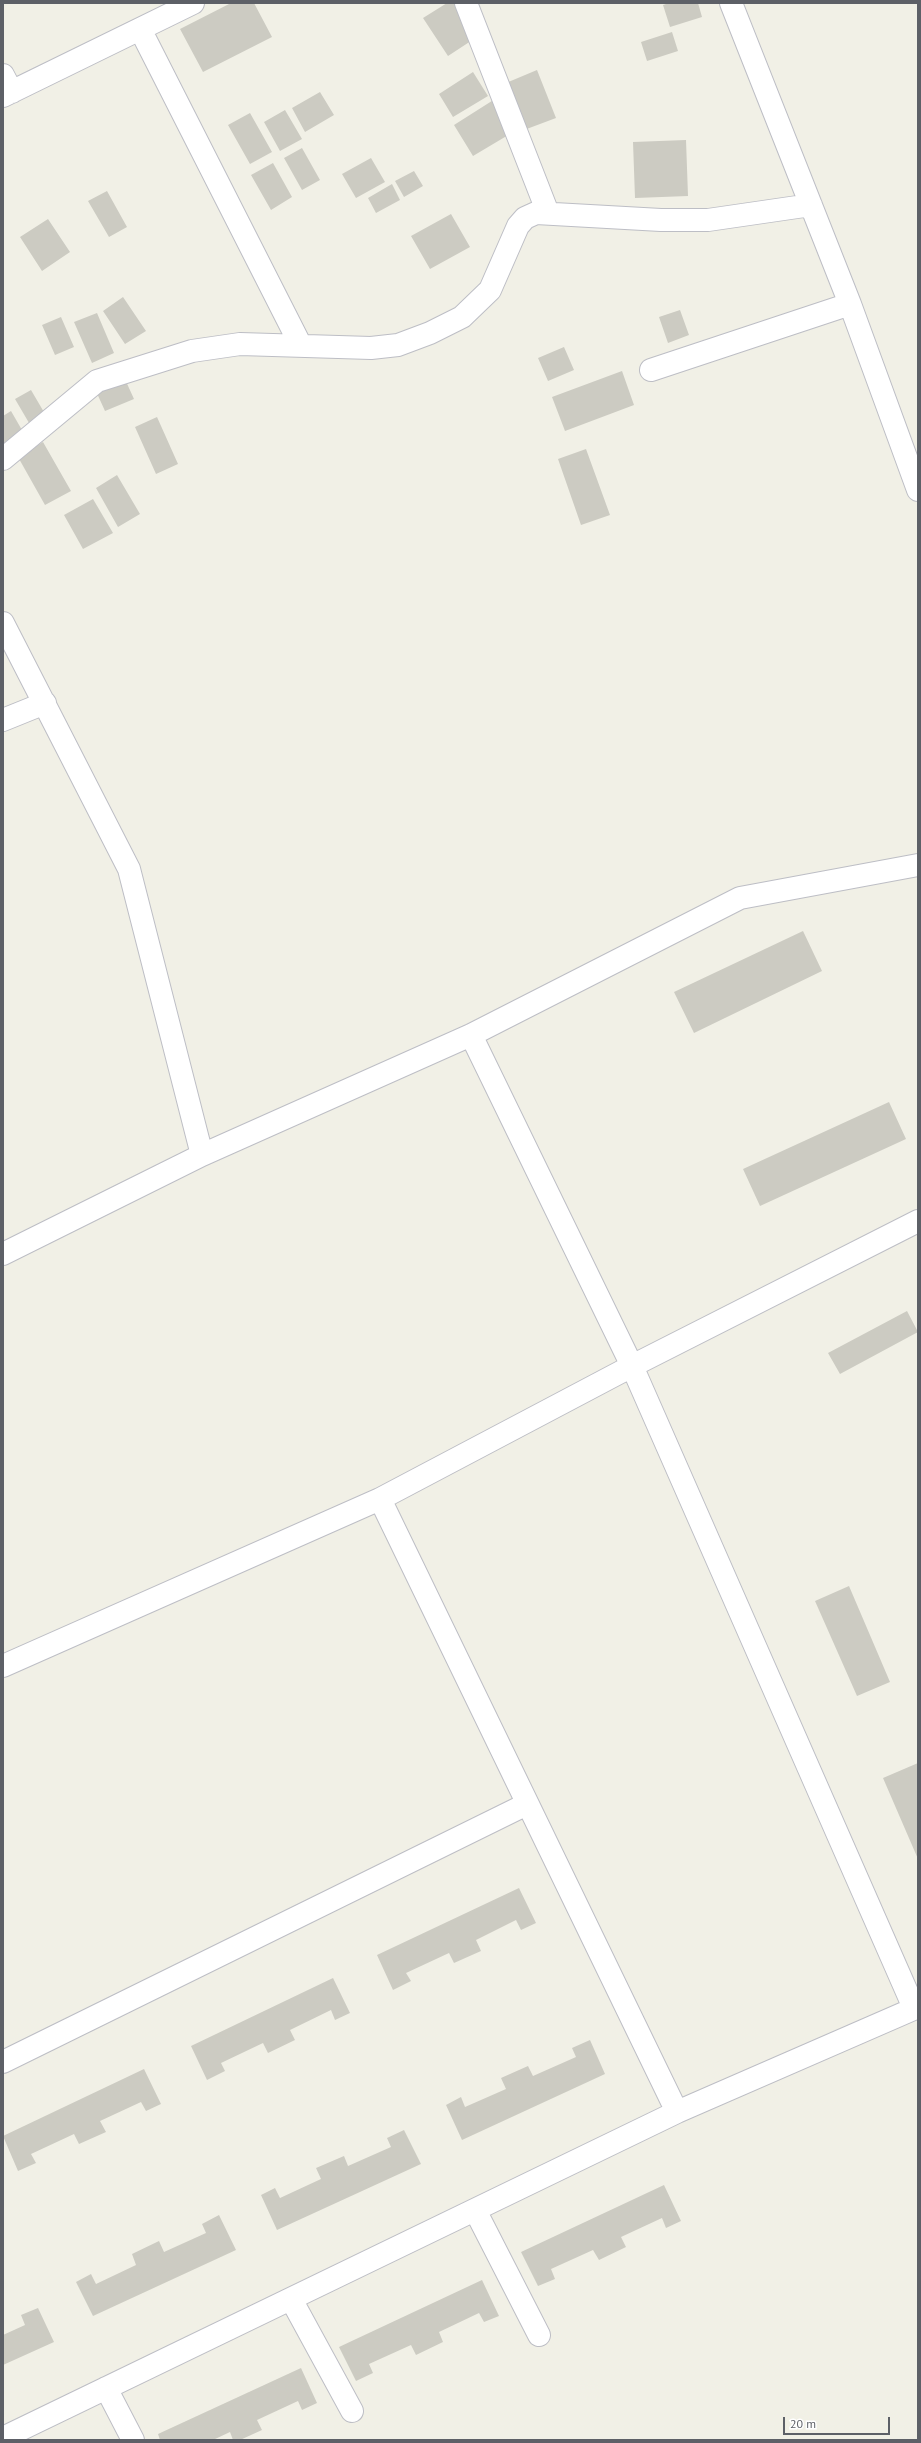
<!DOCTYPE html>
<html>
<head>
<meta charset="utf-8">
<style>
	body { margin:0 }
	#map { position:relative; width:921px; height:2443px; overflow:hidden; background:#f1f0e6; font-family:"PT Sans",sans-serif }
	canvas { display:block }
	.frame { position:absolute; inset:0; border:4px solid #5d6067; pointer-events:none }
	.scale { position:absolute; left:783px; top:2417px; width:107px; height:18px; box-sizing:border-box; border:2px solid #5d6067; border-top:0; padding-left:5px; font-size:12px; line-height:14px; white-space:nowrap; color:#5d6067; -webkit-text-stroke:3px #fff; paint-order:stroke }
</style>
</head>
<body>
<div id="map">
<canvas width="921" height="2443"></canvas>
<div class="frame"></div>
<div class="scale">20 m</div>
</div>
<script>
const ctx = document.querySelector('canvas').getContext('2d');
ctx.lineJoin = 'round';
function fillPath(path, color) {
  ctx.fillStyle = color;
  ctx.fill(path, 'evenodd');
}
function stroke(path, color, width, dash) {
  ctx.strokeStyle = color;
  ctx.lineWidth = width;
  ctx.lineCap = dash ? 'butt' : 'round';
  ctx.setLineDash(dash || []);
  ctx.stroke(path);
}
fillPath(new Path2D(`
	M231,3H254L272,37L203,72L180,29Z
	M447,3H455L477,37L448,56L423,18Z
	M669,3H698L702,17L670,27L663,5Z
	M672,32L678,51L647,61L641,42Z
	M537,70L556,118L524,130L506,83Z
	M473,72L488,96L453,117L439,94Z
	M320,92L334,115L305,132L292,108Z
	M495,99L515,131L473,156L454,125Z
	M285,110L302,139L280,151L264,122Z
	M250,113L272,152L250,164L228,125Z
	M686,140L688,196L635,198L633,142Z
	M302,148L320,180L302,190L284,158Z
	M371,158L385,182L356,198L342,174Z
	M273,163L292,197L271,210L251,175Z
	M414,171L423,186L404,197L395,181Z
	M392,184L400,200L376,213L368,198Z
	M107,191L127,227L109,237L88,201Z
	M451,214L470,247L430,269L411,236Z
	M48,219L70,252L42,271L20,237Z
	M123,297L146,331L125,344L103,311Z
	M680,310L689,335L668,343L659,317Z
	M97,313L114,353L92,363L74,322Z
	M61,317L74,347L55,355L42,325Z
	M564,347L574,370L548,381L538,358Z
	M622,371L634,405L565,431L552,397Z
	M124,377L134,399L105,411L95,389Z
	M31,390L48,419L32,428L15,399Z
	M11,411L26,437L3,450V416Z
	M157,417L178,464L156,474L135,427Z
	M43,442L71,491L45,505L18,457Z
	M586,449L610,515L581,525L558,459Z
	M117,475L140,514L118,527L96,488Z
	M93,499L113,533L83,549L64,515Z
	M803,931L822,971L694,1033L674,992Z
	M889,1102L906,1139L760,1206L743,1169Z
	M907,1311L918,1332L840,1374L828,1353Z
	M849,1586L890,1682L857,1696L815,1601Z
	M918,1763V1859L883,1778Z
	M519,1888L536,1923L521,1930L516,1920L476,1940L481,1951L454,1963L449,1953L406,1973L411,1981L393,1990L377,1955Z
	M333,1978L350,2013L335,2020L331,2010L290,2030L295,2040L268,2053L263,2043L221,2063L225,2071L207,2080L191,2046Z
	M590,2040L605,2074L462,2140L446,2105L461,2097L465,2107L506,2089L501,2078L528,2066L533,2076L576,2057L572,2048Z
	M144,2069L161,2104L146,2111L141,2102L100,2121L106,2132L79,2144L74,2134L31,2154L36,2163L18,2171L3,2136Z
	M404,2130L421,2164L277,2230L261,2195L275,2188L280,2198L321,2179L316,2168L344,2156L348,2166L391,2147L387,2138Z
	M664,2185L681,2221L666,2228L662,2218L621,2237L626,2247L599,2260L593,2250L551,2269L555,2279L538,2286L521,2252Z
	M219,2215L236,2250L93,2316L76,2282L91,2274L96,2284L136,2265L132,2254L159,2241L164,2252L206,2233L202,2224Z
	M482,2280L499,2316L484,2322L479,2313L439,2332L443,2342L416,2355L411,2345L369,2364L373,2373L356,2381L339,2347Z
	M38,2308L54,2342L3,2365V2335L25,2325L21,2315Z
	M301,2368L317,2403L302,2410L298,2401L257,2420L262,2430L240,2440H233L230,2432L213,2440H160L158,2434Z`), '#cccbc2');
const minor = new Path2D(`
	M466,3L548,213
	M731,3L850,304L918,490
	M140,29L301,346
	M3,75L12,92
	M3,96L193,3
	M651,370L850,304
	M3,459L97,381L192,351L240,344L371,348L398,345L430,333L462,317L490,290L518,226L525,218L536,213L661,220H708L811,205
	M3,623L129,869L202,1155
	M3,720L45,703
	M471,1035L632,1366L914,2008
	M3,1254L202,1155L471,1035L740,898L918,865
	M380,1499L677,2112
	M3,1666L380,1499L632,1366L918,1221
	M3,2062L527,1804
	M475,2210L539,2335
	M291,2299L352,2411
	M106,2388L133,2440
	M3,2438L677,2112L918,2007`);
stroke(minor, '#bdbec5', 24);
stroke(minor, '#fff', 22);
</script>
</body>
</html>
